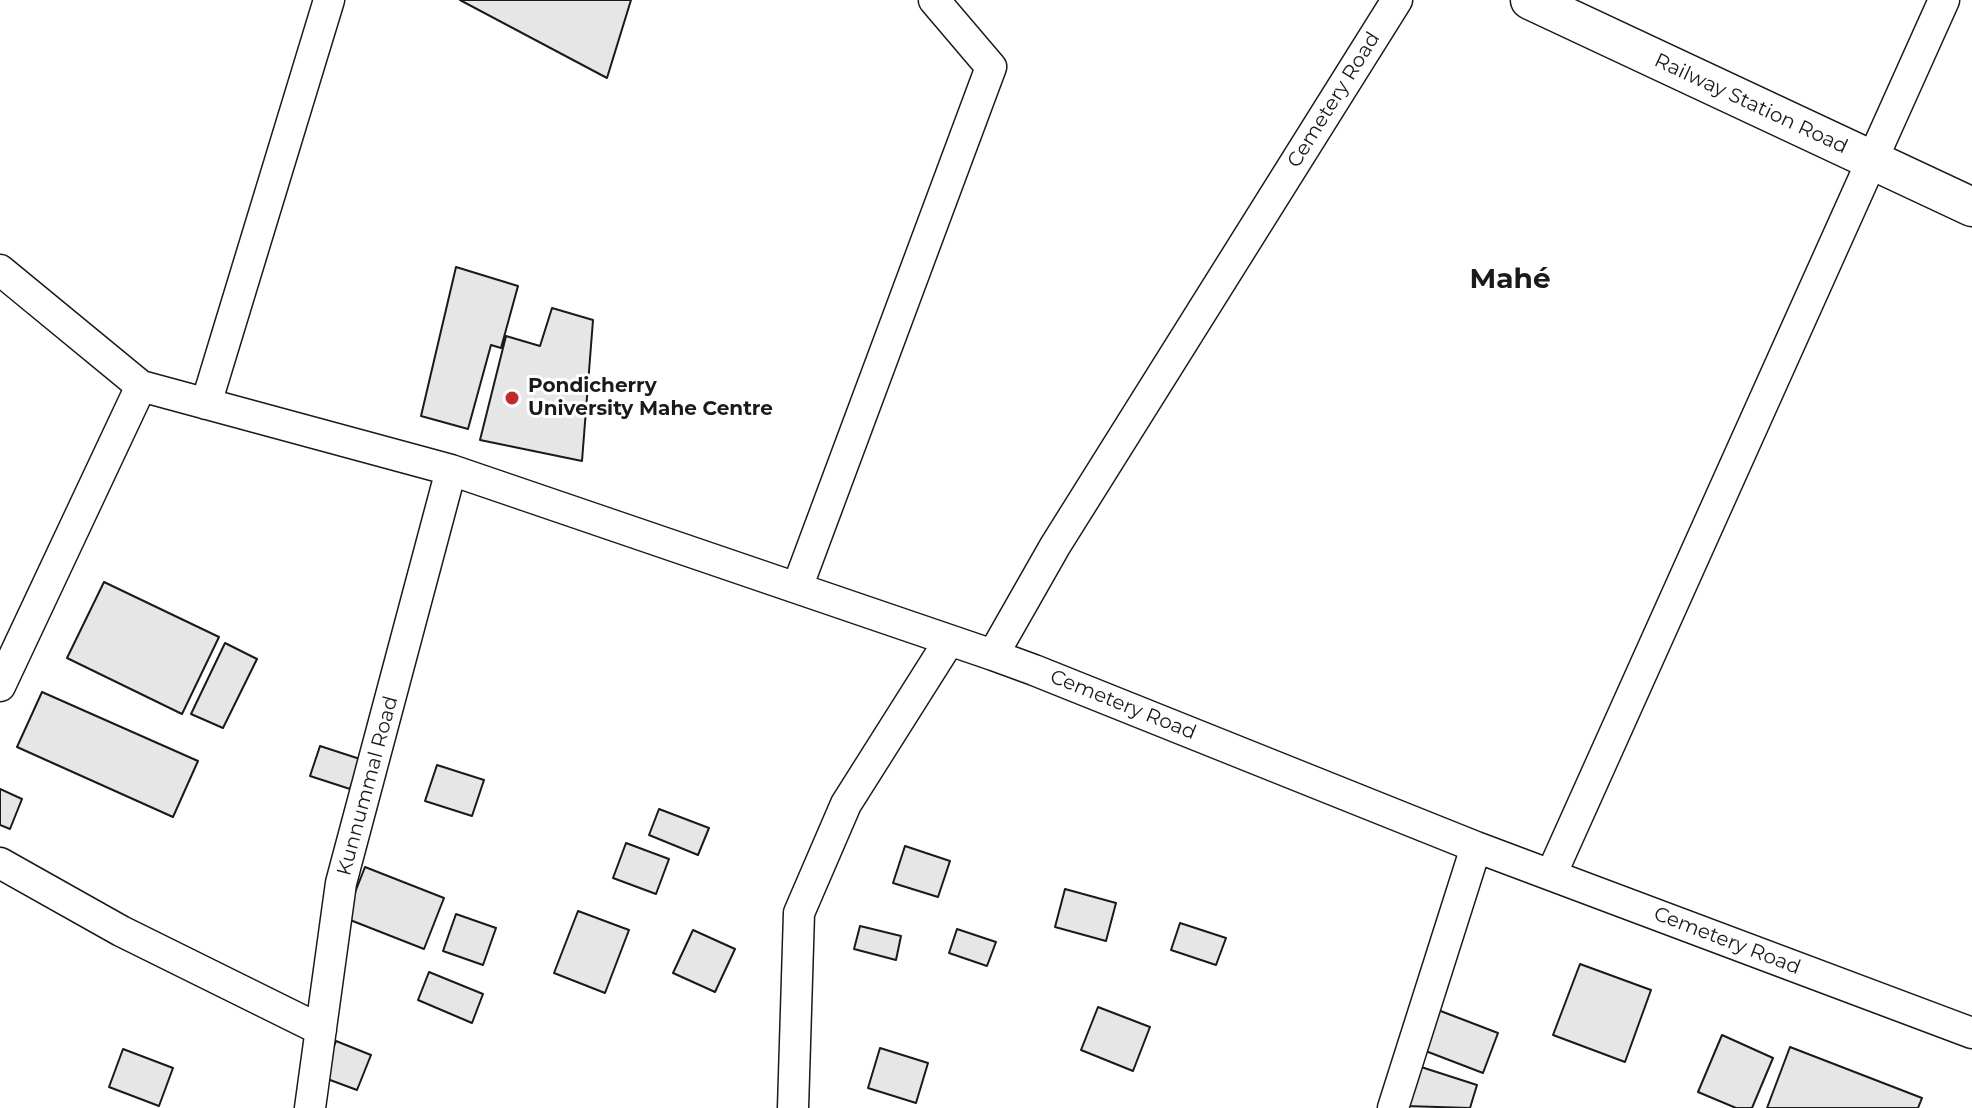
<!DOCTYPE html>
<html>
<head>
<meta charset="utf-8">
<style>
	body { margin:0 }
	canvas { display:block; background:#fff }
</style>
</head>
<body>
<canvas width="1972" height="1108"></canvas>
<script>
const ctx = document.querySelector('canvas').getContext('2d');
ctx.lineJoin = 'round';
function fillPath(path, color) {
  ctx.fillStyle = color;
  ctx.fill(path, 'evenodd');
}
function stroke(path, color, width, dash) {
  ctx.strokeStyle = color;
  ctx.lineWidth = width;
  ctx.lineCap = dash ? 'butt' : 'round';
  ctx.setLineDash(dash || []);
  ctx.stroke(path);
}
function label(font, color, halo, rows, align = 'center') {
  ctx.font = font + ' Montserrat,sans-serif';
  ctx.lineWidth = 6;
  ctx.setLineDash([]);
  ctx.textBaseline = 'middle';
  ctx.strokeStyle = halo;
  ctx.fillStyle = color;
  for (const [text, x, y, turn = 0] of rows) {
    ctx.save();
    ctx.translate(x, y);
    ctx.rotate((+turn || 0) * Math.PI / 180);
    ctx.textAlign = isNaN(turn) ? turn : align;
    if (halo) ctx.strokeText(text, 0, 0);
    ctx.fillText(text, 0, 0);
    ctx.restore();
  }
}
const building = new Path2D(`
	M460,0H631L607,78Z
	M456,267L518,286L501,348L491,345L468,429L421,416Z
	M552,308L593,320L582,461L480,440L506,336L540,346Z
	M104,582L219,637L182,714L67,658Z
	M225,643L257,659L223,728L191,714Z
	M42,692L198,761L173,817L17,747Z
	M320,746L360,759L350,789L310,776Z
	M437,765L484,780L472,816L425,801Z
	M0,789L22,799L10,829L0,825Z
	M659,809L709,828L698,855L649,835Z
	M626,843L669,859L656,894L613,878Z
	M905,846L950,861L938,897L893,883Z
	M365,867L444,898L424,949L345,918Z
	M1065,889L1116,903L1106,941L1055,927Z
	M578,911L629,930L605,993L554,973Z
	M456,914L496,928L483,965L443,951Z
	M1180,923L1226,938L1216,965L1171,950Z
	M860,926L901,936L896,960L854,949Z
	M957,929L996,942L987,966L949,953Z
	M693,930L735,949L715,992L673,973Z
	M1580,964L1651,990L1625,1062L1553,1035Z
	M429,972L483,994L472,1023L418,1000Z
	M1098,1007L1150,1027L1133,1071L1081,1050Z
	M1438,1010L1498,1033L1483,1073L1423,1050Z
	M1722,1035L1773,1058L1752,1108H1736L1698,1092Z
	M336,1041L371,1055L357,1090L322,1077Z
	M1790,1047L1922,1098L1918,1108H1767Z
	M880,1048L928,1063L916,1103L868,1088Z
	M123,1049L173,1068L159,1106L109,1087Z
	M1418,1066L1477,1085L1470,1108L1405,1106Z`);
fillPath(building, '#e6e6e6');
stroke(building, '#1a1a1a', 2);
const minor = new Path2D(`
	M1397,0L1055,546L993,655L1034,670L1476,847L1972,1033
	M0,270L141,386
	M206,404L329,0
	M797,588L991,67L934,0
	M0,686L141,386L451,470L993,655
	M0,863L121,931L321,1030
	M1551,875L1944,0
	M310,1108L341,883L451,470
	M793,1108L799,913L846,804L949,641
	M1393,1108L1476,847`);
const tertiary = new Path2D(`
	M1530,0L1972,207`);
stroke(minor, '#1a1a1a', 33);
stroke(tertiary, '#1a1a1a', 41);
stroke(minor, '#fff', 30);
stroke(tertiary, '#fff', 38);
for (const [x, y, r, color] of [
	[512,398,8,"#c62828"]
]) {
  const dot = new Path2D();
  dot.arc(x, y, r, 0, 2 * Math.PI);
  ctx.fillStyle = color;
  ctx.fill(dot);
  stroke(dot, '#fff', 3);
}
label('20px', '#1a1a1a', '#fff', [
	["Cemetery Road",1334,100,-58],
	["Railway Station Road",1751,104,25],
	["Cemetery Road",1123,705,22],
	["Kunnummal Road",368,786,-75],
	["Cemetery Road",1727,941,21]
]);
label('bold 20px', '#1a1a1a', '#fff', [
	["Pondicherry",528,386],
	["University Mahe Centre",528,409]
], 'left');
label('bold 28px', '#1a1a1a', '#fff', [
	["Mahé",1510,280]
]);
</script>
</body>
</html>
